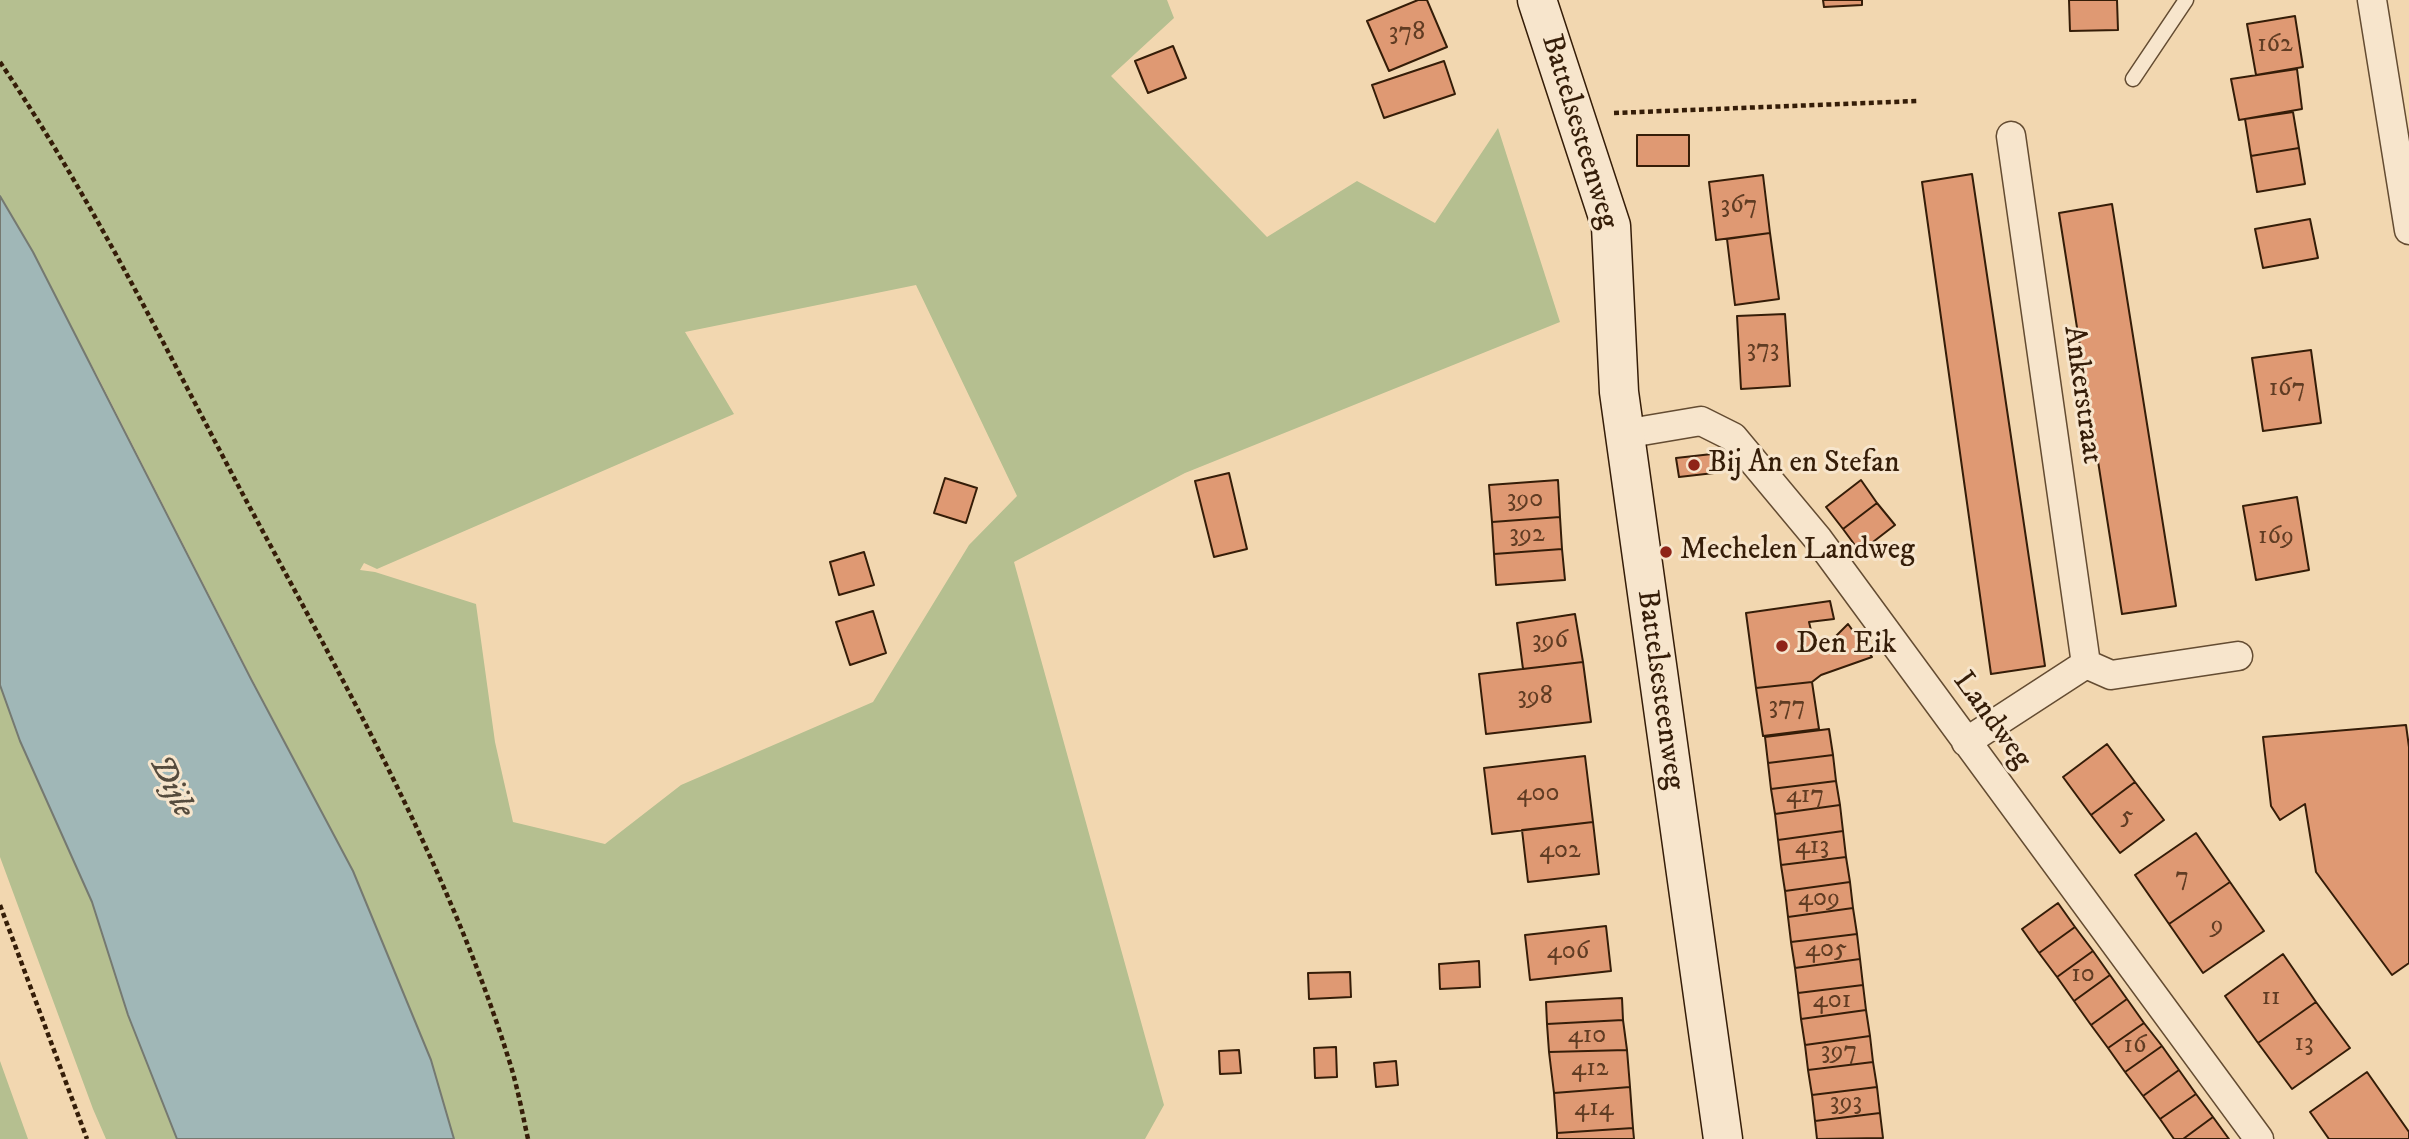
<!DOCTYPE html>
<html>
<head>
<meta charset="utf-8">
<style>
	body { margin:0 }
	canvas { display:block; background:#f2d7b0 }
</style>
</head>
<body>
<canvas width="2409" height="1139"></canvas>
<script>
const ctx = document.querySelector('canvas').getContext('2d');
ctx.lineJoin = 'round';
function fillPath(path, color) {
  ctx.fillStyle = color;
  ctx.fill(path, 'evenodd');
}
function stroke(path, color, width, dash) {
  ctx.strokeStyle = color;
  ctx.lineWidth = width;
  ctx.lineCap = dash ? 'butt' : 'round';
  ctx.setLineDash(dash || []);
  ctx.stroke(path);
}
function label(font, color, halo, rows, align = 'center') {
  ctx.font = font + ' "IM FELL DW Pica",serif';
  ctx.lineWidth = 6;
  ctx.setLineDash([]);
  ctx.textBaseline = 'middle';
  ctx.strokeStyle = halo;
  ctx.fillStyle = color;
  for (const [text, x, y, turn = 0] of rows) {
    ctx.save();
    ctx.translate(x, y);
    ctx.rotate((+turn || 0) * Math.PI / 180);
    ctx.textAlign = isNaN(turn) ? turn : align;
    if (halo) ctx.strokeText(text, 0, 0);
    ctx.fillText(text, 0, 0);
    ctx.restore();
  }
}
fillPath(new Path2D(`
	M0,0H1167L1174,18L1111,76L1267,237L1357,181L1435,223L1498,128L1560,322L1185,473L1014,562L1164,1105L1145,1139H453L402,991L353,871L253,681L97,375L0,198ZM916,285L1017,496L969,545L873,702L681,785L605,844L513,822L495,742L476,604L375,572L360,570L364,563L377,569L734,414L685,332Z
	M0,685L20,741L92,902L128,1015L177,1139H106L93,1109L0,857Z
	M0,1061L28,1139H0Z`), '#b5bf90');
const water = new Path2D(`
	M0,196L33,252L251,679L353,871L431,1060L454,1139H177L128,1015L92,902L20,741L0,685Z`);
fillPath(water, '#a0b7b7');
stroke(water, '#757971', 2);
const building = new Path2D(`
	M1418,0H1427L1447,47L1389,71L1367,21Z
	M1823,0H1862V5L1824,7Z
	M2069,0H2117L2118,30L2070,31Z
	M2295,16L2303,67L2256,75L2247,24Z
	M1173,46L1186,78L1148,93L1135,61Z
	M1444,61L1455,94L1384,118L1372,85Z
	M2297,69L2302,109L2239,120L2231,79Z
	M2293,112L2299,148L2251,156L2245,119Z
	M1637,135H1689V166H1637Z
	M2299,148L2305,184L2257,192L2251,156Z
	M1972,174L2045,666L1991,674L1922,182Z
	M1763,175L1770,233L1716,240L1709,182Z
	M2112,204L2176,606L2122,614L2059,213Z
	M2310,219L2318,258L2263,268L2255,229Z
	M1770,233L1779,299L1735,305L1727,239Z
	M1785,314L1790,386L1741,389L1737,316Z
	M2311,350L2321,423L2263,431L2252,358Z
	M1712,454L1714,473L1679,477L1676,458Z
	M1229,473L1247,549L1214,557L1195,481Z
	M945,478L977,488L966,523L934,513Z
	M1558,480L1560,517L1492,522L1489,485Z
	M1861,480L1877,503L1843,529L1826,507Z
	M2297,497L2309,570L2256,580L2243,506Z
	M1877,503L1895,525L1860,552L1843,529Z
	M1560,517L1562,549L1494,554L1492,522Z
	M1562,549L1565,580L1496,585L1494,554Z
	M864,552L874,585L839,595L830,562Z
	M1830,601L1834,619L1809,622L1815,647L1828,644L1848,624L1872,657L1821,675L1812,682L1756,688L1746,613Z
	M873,611L886,653L850,665L836,622Z
	M1575,614L1583,662L1523,669L1517,623Z
	M1583,662L1591,722L1486,734L1479,674Z
	M1812,682L1819,729L1763,736L1756,688Z
	M2406,725L2409,747V963L2392,975L2316,872L2305,804L2280,820L2271,806L2263,737Z
	M1829,729L1833,755L1768,763L1765,737Z
	M2107,744L2135,782L2091,815L2063,777Z
	M1833,755L1836,781L1771,789L1768,763Z
	M1585,756L1593,822L1492,834L1484,768Z
	M1836,781L1840,805L1775,814L1771,789Z
	M2135,782L2164,820L2120,853L2091,815Z
	M1840,805L1843,831L1778,840L1775,814Z
	M1593,822L1599,874L1528,882L1522,830Z
	M1843,831L1846,857L1781,865L1778,840Z
	M2196,833L2230,882L2169,924L2135,875Z
	M1846,857L1850,882L1785,891L1781,865Z
	M1850,882L1853,908L1788,917L1785,891Z
	M2230,882L2264,931L2203,973L2169,924Z
	M2058,903L2075,927L2039,953L2022,929Z
	M1853,908L1857,934L1791,942L1788,917Z
	M1606,926L1611,971L1530,980L1525,935Z
	M2075,927L2093,951L2057,977L2039,953Z
	M1857,934L1860,959L1795,968L1791,942Z
	M2093,951L2110,975L2074,1001L2057,977Z
	M2283,954L2316,1002L2258,1043L2225,996Z
	M1860,959L1863,985L1798,993L1795,968Z
	M1479,961L1480,987L1440,989L1439,964Z
	M1350,972L1351,997L1309,999L1308,973Z
	M2110,975L2127,999L2091,1025L2074,1001Z
	M1863,985L1866,1010L1801,1019L1798,993Z
	M1622,998L1623,1020L1547,1024L1546,1002Z
	M2127,999L2144,1023L2108,1048L2091,1025Z
	M2316,1002L2350,1048L2292,1089L2258,1043Z
	M1866,1010L1870,1036L1805,1045L1801,1019Z
	M1623,1020L1627,1050L1549,1052L1547,1024Z
	M2144,1023L2162,1046L2125,1072L2108,1048Z
	M1870,1036L1873,1062L1808,1070L1805,1045Z
	M2162,1046L2179,1070L2143,1096L2125,1072Z
	M1336,1047L1337,1077L1315,1078L1314,1048Z
	M1239,1050L1241,1073L1220,1074L1219,1051Z
	M1627,1050L1630,1087L1554,1093L1549,1052Z
	M1396,1061L1398,1085L1376,1087L1374,1063Z
	M1873,1062L1877,1087L1812,1095L1808,1070Z
	M2179,1070L2196,1094L2160,1119L2143,1096Z
	M2367,1072L2409,1132V1139H2329L2310,1112Z
	M1630,1087L1633,1128L1557,1133L1554,1093Z
	M1877,1087L1880,1113L1815,1121L1812,1095Z
	M2196,1094L2213,1117L2183,1139H2174L2160,1119Z
	M1880,1113L1883,1138L1817,1139L1815,1121Z
	M2213,1117L2229,1139H2183Z
	M1633,1128L1634,1139H1557V1133Z`);
fillPath(building, '#df9973');
stroke(building, '#351d08', 2);
const service = new Path2D(`
	M2133,79L2186,0`);
const minor = new Path2D(`
	M2372,0L2409,230
	M1624,434L1701,421L1733,437L1818,539L2259,1139
	M2086,664L2111,675L2238,656
	M1966,742L2086,664L2011,136`);
const secondary = new Path2D(`
	M1537,0L1611,226L1619,392L1723,1139`);
stroke(service, '#644c32', 17);
stroke(minor, '#644c32', 31);
stroke(secondary, '#351d08', 41);
stroke(new Path2D(`
	M0,62C91,197 164,345 240,489C338,672 445,857 508,1057C517,1084 522,1112 528,1139
	M1614,113L1917,101
	M0,905L87,1139`), '#351d08', 4.5, [5, 3.5]);
stroke(service, '#f7e5cc', 14);
stroke(minor, '#f7e5cc', 28);
stroke(secondary, '#f7e5cc', 38);
for (const [x, y, r, color] of [
	[1694,465,7,"#8f2418"],
	[1666,552,7,"#8f2418"],
	[1782,646,7,"#8f2418"]
]) {
  const dot = new Path2D();
  dot.arc(x, y, r, 0, 2 * Math.PI);
  ctx.fillStyle = color;
  ctx.fill(dot);
  stroke(dot, '#f7e5cc', 2.5);
}
label('26px', '#603c23', null, [
	["378",1407,34],
	["162",2275,46],
	["367",1739,207],
	["373",1763,351],
	["167",2287,390],
	["390",1525,501],
	["392",1527,536],
	["169",2276,538],
	["396",1550,642],
	["398",1535,698],
	["377",1787,708],
	["400",1538,795],
	["417",1805,797],
	["5",2127,818],
	["413",1812,848],
	["402",1560,852],
	["7",2182,879],
	["409",1819,900],
	["9",2217,927],
	["405",1826,951],
	["406",1568,953],
	["10",2083,976],
	["11",2271,999],
	["401",1832,1002],
	["410",1587,1037],
	["13",2304,1045],
	["16",2135,1047],
	["397",1839,1053],
	["412",1590,1070],
	["393",1846,1104],
	["414",1594,1110]
]);
label('30px', '#351d08', '#f7e5cc', [
	["Battelsesteenweg",1578,132,73],
	["Ankerstraat",2081,395,82],
	["Battelsesteenweg",1659,690,82],
	["Landweg",1991,721,54]
]);
label('30px', '#351d08', '#f7e5cc', [
	["Bij An en Stefan",1708,465],
	["Mechelen Landweg",1680,552],
	["Den Eik",1796,646]
], 'left');
label('italic 32px', '#554b3d', '#f7e5cc', [
	["Dijle",170,787,64]
]);
</script>
</body>
</html>
